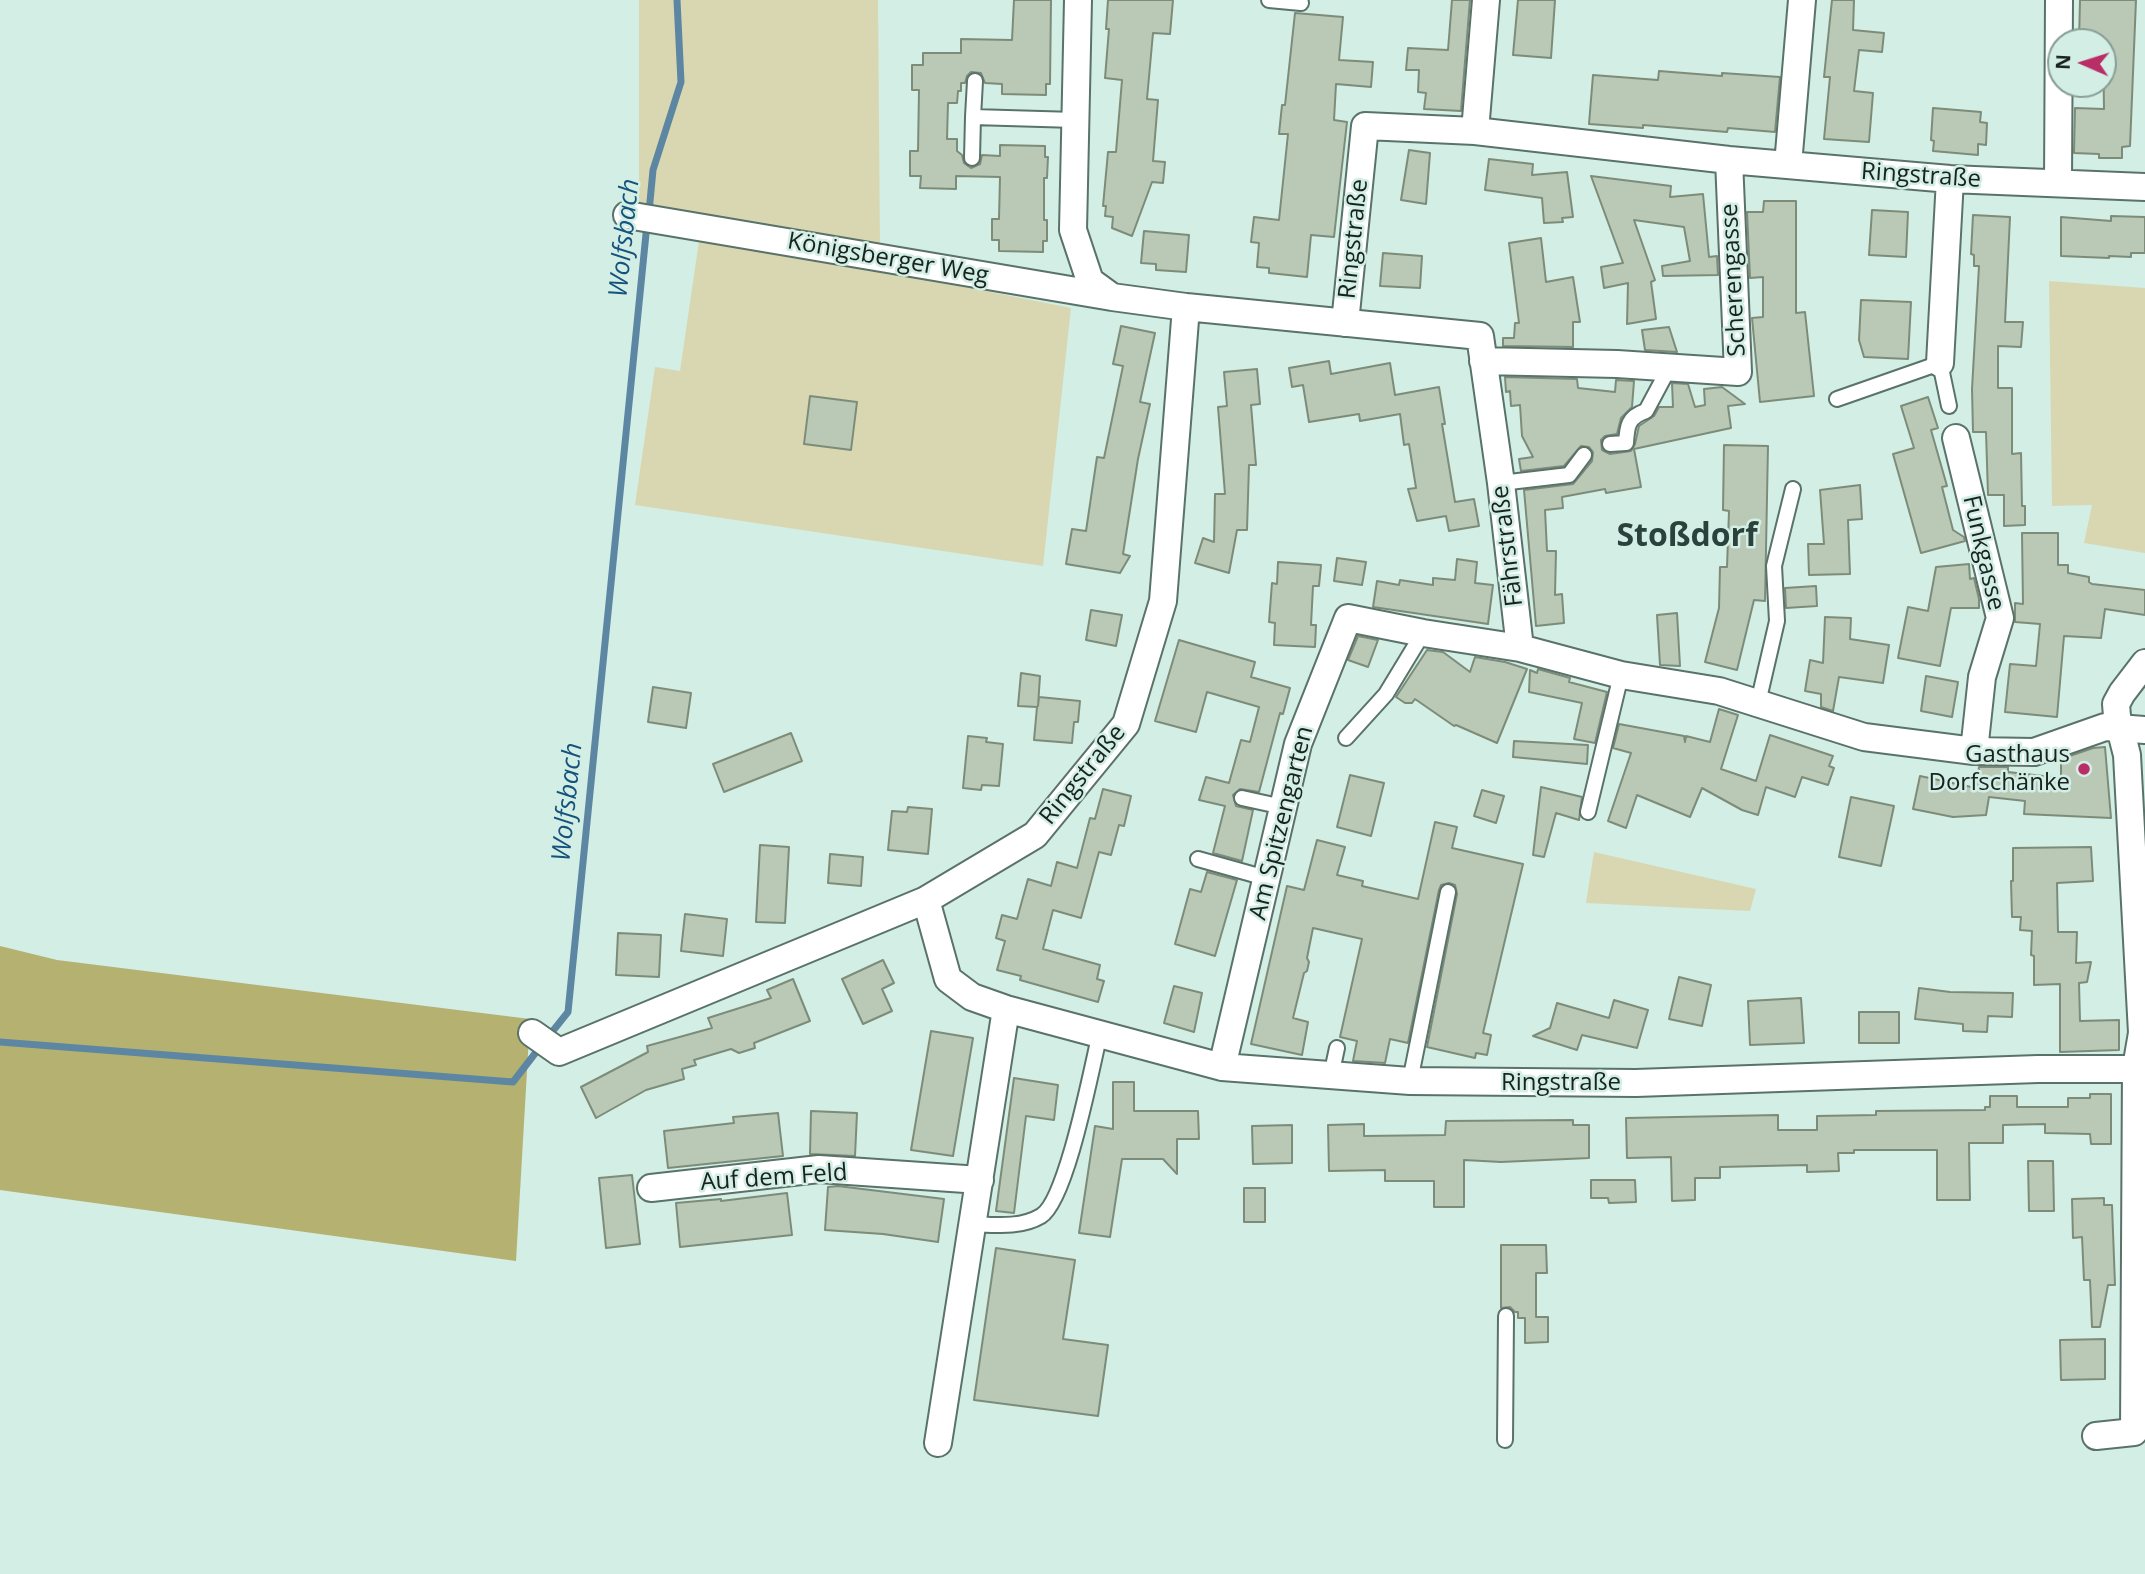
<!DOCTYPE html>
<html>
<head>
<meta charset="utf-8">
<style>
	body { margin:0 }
	#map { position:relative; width:2145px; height:1574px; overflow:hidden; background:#d2eee5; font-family:"Open Sans",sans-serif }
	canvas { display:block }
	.north { position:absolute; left:2047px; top:28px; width:70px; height:70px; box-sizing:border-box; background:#d2eee5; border:2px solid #889d96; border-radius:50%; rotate:273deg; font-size:19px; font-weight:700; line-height:28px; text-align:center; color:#18231f }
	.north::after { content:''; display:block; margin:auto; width:24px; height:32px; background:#b92e67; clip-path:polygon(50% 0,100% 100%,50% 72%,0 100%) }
</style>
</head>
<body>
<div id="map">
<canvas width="2145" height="1574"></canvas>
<div class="north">N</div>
</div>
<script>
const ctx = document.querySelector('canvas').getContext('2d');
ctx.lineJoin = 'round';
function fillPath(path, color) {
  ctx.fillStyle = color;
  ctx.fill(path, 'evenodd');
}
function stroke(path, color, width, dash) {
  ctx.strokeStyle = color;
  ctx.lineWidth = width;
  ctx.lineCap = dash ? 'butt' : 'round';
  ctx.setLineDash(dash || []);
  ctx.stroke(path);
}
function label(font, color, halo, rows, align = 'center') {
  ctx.font = font + ' "Open Sans",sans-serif';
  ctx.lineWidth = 5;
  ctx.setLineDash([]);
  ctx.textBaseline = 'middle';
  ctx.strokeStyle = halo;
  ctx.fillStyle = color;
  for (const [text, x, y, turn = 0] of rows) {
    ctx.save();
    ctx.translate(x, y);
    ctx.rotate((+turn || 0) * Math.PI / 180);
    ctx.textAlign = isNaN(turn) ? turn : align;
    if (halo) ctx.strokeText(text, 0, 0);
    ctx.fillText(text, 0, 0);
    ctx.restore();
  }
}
fillPath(new Path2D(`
	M639,0H878L880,247L639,205Z
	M700,234L1071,308L1043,566L635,505L655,367L680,371Z
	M2049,281L2145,288V553L2084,543L2092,505L2052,506Z
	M1594,852L1756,889L1750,911L1586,903Z`), '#d9d7b1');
fillPath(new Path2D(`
	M0,946L57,960L530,1019L516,1261L0,1190Z`), '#b5b171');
stroke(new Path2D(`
	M649,212L653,170L681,82L677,0
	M548,1037L568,1012L647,224
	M0,1042L513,1082L540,1047`), '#5d86a3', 7);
const building = new Path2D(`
	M1014,0H1051L1050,84H1046V95L1002,94V84L985,83L981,73L971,72L967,76L965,83H961V91H958L957,103H948L947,139H957V151L962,155L964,163L971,168L980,164L982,155L1000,156V145L1045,146V157H1048L1047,178H1044V220H1047V241H1043V252L999,251V240H992V219H999L1000,177L956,176V189L920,188L921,176H910V151H918L919,90H912V65H923V53H961V39L1012,40Z
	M1108,0H1173L1170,34L1153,33L1147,99L1158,100L1153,161L1165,162L1163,183L1152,182L1132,236L1112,228L1113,217L1105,216L1106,206H1103L1108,152H1116L1122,80L1105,78L1109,29H1106Z
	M1452,0H1470L1461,111L1424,109L1426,93L1418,92L1419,70H1406L1408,48L1448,50Z
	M1518,0H1555L1551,58L1513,55Z
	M1832,0H1854L1853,30L1884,33L1882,52L1859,50L1854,91L1873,93L1869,142L1824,139L1830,77H1824Z
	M2080,0H2136L2130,146L2122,147V158H2099V154L2074,153L2075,108L2104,109L2103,42H2079Z
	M1295,13L1343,17L1339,60L1373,62L1371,87L1336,84L1334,120L1347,122L1334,237L1311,235L1307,277L1269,273V268L1257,267L1259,243L1251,242L1254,217L1279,220L1288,134H1279L1282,105H1285Z
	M1659,71L1722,76V73L1780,77L1775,132L1728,128L1727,132L1643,125V128L1589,124L1593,75L1658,80Z
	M1933,108L1981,112L1980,122L1987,123L1986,145L1978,144V155L1933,151L1934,141L1931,140Z
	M1409,150L1430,153L1426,204L1401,200Z
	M1489,159L1533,164L1532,175L1567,172L1573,217L1562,218L1563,222L1544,223L1542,198L1485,190Z
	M1591,176L1671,186L1670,197L1703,194L1709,257L1717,256L1718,275L1663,276L1662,266L1690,261L1684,227L1634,220L1655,280L1651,282L1656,319L1627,324L1628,283L1604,288L1601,267L1623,263Z
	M1764,201H1796V313L1805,312L1814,396L1760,402L1752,318L1763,317V277L1750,278L1747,212H1763Z
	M1872,210L1908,212L1906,257L1869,255Z
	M1973,215L2010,217L2005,322H2023L2021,347L1998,346V388H2012V454L2021,453L2022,506H2025V525L2004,526V495H1988L1986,432H1973L1972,389L1979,266H1974V255L1971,254Z
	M2111,216L2145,217V253H2131V257L2109,256V258L2061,256V217L2111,221Z
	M1144,231L1189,235L1186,272L1156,270V264L1141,263Z
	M1541,238L1546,282L1573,277L1580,322H1573V347L1503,346V338H1514L1515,323H1519L1509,243Z
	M1383,253L1422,256L1420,288L1380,286Z
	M1861,300L1911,302L1908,359L1864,357L1859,340Z
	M1121,326L1155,333L1140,402L1150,404L1138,459L1123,554L1130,556L1120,573L1066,564L1072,529L1086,531L1097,457L1104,458L1123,366L1113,364Z
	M1669,327L1677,352L1645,350L1642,330Z
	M1329,361L1331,374L1390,363L1395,395L1439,387L1445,424H1442L1455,502L1474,499L1479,526L1449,531L1446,516L1417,521L1408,489L1416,488L1409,444L1404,445L1400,414L1360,421L1359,414L1309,422L1303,385L1292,387L1289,368Z
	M1257,369L1260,404L1251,405L1256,465H1249L1247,530H1237L1229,573L1195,563L1203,538L1214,542L1215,494H1225L1218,407L1227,406L1224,372Z
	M1505,377L1577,379L1578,388L1615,392L1616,380L1634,381L1632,407L1621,418L1617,434L1605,436L1601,440L1602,450L1610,454L1631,451L1635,444L1639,426L1654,416L1659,407H1673L1672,383L1688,384L1695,407L1705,405L1704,389L1722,387L1745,404L1728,406L1731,428L1634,449L1641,487L1606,493L1605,489L1562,497L1563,508L1545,510L1547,551H1556L1555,595L1562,594L1564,623L1536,626L1524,490L1573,484L1592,461L1593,452L1589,447L1581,446L1564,466L1521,471L1519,459L1533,457L1522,436L1520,405L1511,406L1510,391L1506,392Z
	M810,396L857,402L851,450L804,444Z
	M1928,397L1938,428L1931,430L1947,486L1942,487L1953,530L1964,537L1965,541L1921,553L1893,454L1914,448L1901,406Z
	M1724,445L1768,446L1765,601L1754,600L1737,670L1705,662L1719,608L1720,567H1727L1729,511L1723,510Z
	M1860,485L1862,519L1848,520L1850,574L1809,575L1808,544H1824L1820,490Z
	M2022,533H2058V565H2068V573L2089,577V582L2092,584L2145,590V615L2105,609L2101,638L2064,636L2057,717L2005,712L2010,664L2036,666L2040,624L2015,622V603L2023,604Z
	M1337,558L1366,562L1362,585L1334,581Z
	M1457,559L1477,562L1475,583L1493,585L1488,624L1373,607L1377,581L1399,585L1400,580L1433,585V578L1455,580Z
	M1278,562L1321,565L1319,586H1313L1311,625H1316L1315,647L1274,645L1275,623L1269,622L1272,583L1277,584Z
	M1969,564L1970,579L1974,578L1979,599V608H1951L1940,666L1898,658L1908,607L1928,611L1936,567Z
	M1816,586L1817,606L1786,608L1785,588Z
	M1091,610L1122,615L1116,646L1086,640Z
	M1677,613L1680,666L1660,665L1657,615Z
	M1825,617L1851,618L1850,639L1889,645L1883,683L1839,677L1833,711L1821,707V694L1805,691L1810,660L1823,663Z
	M1358,636L1378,640L1368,667L1348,660Z
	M1179,640L1255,662L1251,677L1290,688L1283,714L1280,713L1259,792L1240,789L1233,795L1236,806L1253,810L1242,861L1213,853L1225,806L1199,800L1206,777L1229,783L1241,740L1250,742L1259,707L1207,692L1196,732L1155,721Z
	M1427,650L1443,652L1470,672L1475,657L1505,662L1527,669L1497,743L1456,725L1454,726L1415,699L1412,703H1405L1396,697Z
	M1538,669L1570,678L1569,682L1607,692L1595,743L1574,739L1582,703L1529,692L1530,670L1537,673Z
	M1021,673L1040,676L1038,706L1039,697L1080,701L1078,722H1074L1072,743L1034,740L1037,707L1018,706Z
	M1926,676L1958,682L1952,717L1921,711Z
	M653,687L691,693L686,728L648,722Z
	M1719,709L1738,715L1721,769L1756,781L1770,735L1833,756L1829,766L1834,768L1828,785L1802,777L1795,797L1766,787L1758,815L1742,810L1702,788L1690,817L1637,795L1626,828L1608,821L1631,753L1613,748L1619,724L1684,736L1685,742L1686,736L1710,742Z
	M791,733L802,761L724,792L713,764Z
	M968,736L987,738L986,742L1003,744L999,786L982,785L981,790L963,788Z
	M1514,741L1588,745L1587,764L1513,757Z
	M2105,747L2111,818L2024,814L2025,801L1989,797L1986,815L1953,817L1913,809L1920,776L1976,788L1979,767H2008V772L2061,778V759L2093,748Z
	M1350,775L1384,783L1371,836L1337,827Z
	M1541,787L1582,797L1579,820L1556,813L1544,857L1533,855Z
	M1103,789L1131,796L1124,826L1119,825L1111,855L1099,852L1081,918L1053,910L1043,949L1100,965L1097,979L1104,981L1098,1002L1020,980L1021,976L997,970L1005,941L996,938L1002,915L1017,919L1028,879L1051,886L1057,862L1077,868L1090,818L1095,819Z
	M1482,790L1504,796L1496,823L1474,816Z
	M1851,797L1894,806L1881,866L1839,857Z
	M908,807L932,809L928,854L888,850L892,811L907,812Z
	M1435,822L1457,827L1452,848L1523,864L1483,1033L1491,1035L1487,1055L1476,1053L1475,1058L1427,1047L1457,894L1455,885L1449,883L1441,885L1439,890L1408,1043L1390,1039L1385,1063L1353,1061L1357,1041L1340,1037L1362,939L1313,928L1307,958L1309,962L1307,971L1304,973L1293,1018L1308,1022L1302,1055L1251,1044L1287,886L1304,890L1317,840L1345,847L1337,875L1363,881L1362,886L1418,899Z
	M760,845L789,847L785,923L756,922Z
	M2091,847L2093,881L2057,883L2058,932H2077L2076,963L2091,962L2087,982L2079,983L2080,1021L2119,1020V1050L2060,1052V984L2034,985V956L2031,955L2032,931L2020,930L2021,917H2012L2011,881H2013V848Z
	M830,854L863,857L861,886L828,883Z
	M1207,872L1237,880L1215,956L1175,944L1190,889L1201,892Z
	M685,914L727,919L723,956L681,951Z
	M618,933L661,935L659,977L616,975Z
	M883,960L894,983L882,989L892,1011L863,1024L842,979Z
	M1679,977L1711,985L1702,1026L1669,1019Z
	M793,979L810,1021L754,1043L755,1048L739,1053L731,1049L694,1060L696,1065L682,1069L684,1079L646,1090L596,1118L581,1087L648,1052L647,1046L712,1028L708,1018L771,998L767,990Z
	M1174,986L1202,993L1194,1032L1164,1023Z
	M1919,988L1950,992L2013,993L2012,1017L1988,1016L1987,1032L1963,1031V1024L1915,1019Z
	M1801,998L1804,1043L1750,1045L1748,1001Z
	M1614,1000L1648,1010L1637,1048L1582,1035L1577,1050L1533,1036L1550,1028L1557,1003L1609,1018Z
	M1859,1012H1899V1043H1859Z
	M931,1031L973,1038L953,1156L911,1150Z
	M1014,1078L1058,1085L1054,1120L1026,1116L1014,1213L996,1211Z
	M1113,1082H1134V1111H1198L1199,1139H1177V1174L1163,1159H1122L1110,1237L1079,1233L1095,1126L1113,1129Z
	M2090,1094H2111V1144H2091L2090,1134L2045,1133V1124L2003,1125V1143H1969L1970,1200H1937V1150H1854V1153H1838L1839,1171L1807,1172V1165L1720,1167V1178H1695V1200L1672,1201L1671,1157L1627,1158L1626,1118L1778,1115V1130H1817V1116L1876,1115V1111L1985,1110V1107H1990V1096H2017V1107H2068V1098H2090Z
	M811,1111L857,1113L855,1156L810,1154Z
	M778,1113L783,1156L668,1168L664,1131L734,1123L733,1117Z
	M1573,1120V1125H1589V1158L1501,1162L1464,1160V1207H1434V1181H1385V1170L1329,1171L1328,1125L1364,1124V1136L1445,1135L1446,1121Z
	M1292,1125V1163L1253,1164L1252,1126Z
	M2028,1161H2053L2054,1211H2029Z
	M632,1175L640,1244L606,1248L599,1178Z
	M1591,1180H1635L1636,1202L1609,1203L1608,1198H1591Z
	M838,1186L944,1199L938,1242L883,1234L825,1230L828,1187Z
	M1244,1188H1265V1222H1244Z
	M787,1193L792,1235L680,1247L676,1203L721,1199V1201Z
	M2104,1198V1205H2112L2115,1285H2108L2100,1327H2092L2090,1280H2084L2082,1237L2073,1238L2072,1199Z
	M1501,1245H1546L1547,1273H1536V1317H1548V1342L1525,1343V1318H1518V1312H1515L1510,1307L1501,1308Z
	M996,1248L1075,1260L1063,1339L1108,1345L1098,1416L974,1400Z
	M2105,1339V1379L2061,1380L2060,1340Z`);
fillPath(building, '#b9c9b5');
stroke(building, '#7d8c79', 2);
const lane = new Path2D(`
	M1269,0L1301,3
	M973,117L975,81
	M972,158L973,117L1075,120
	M1837,399L1940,363L1949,406
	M1610,444L1626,443C1627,426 1628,417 1646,411L1669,368
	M1501,483L1569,475L1584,455
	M1758,703L1777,621L1774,566L1793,489
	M1346,738L1386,694L1423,633
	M1242,798L1283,807
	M1588,812L1621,675
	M1198,859L1266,878
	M1331,1076L1337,1048
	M1410,1081L1448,892
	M973,1224C996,1225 1021,1228 1041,1216C1067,1200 1092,1066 1100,1033
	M1505,1440L1506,1316`);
const street = new Path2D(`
	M1078,0L1073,230L1090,281L1112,297
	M1475,131L1486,0
	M1788,165L1802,0
	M2058,183L2059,0
	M627,215L1112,297L1186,307L1480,336L1501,483L1520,648L1621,675L1719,691L1864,737L1974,751L2034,752L2105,727L2145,730
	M1186,307L1163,601L1126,724L1035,835L926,900L948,979L972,997L1006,1009L1222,1067L1410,1081L1636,1083L2038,1069H2145
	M1345,323L1365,126L1475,131L1729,160L1950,179L2145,187
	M1483,361L1617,364L1738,372L1729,160
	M1940,363L1950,179
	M1956,438L2000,618L1982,677L1974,751
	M532,1033L559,1052L926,900
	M1222,1067L1298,744L1348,618L1423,633L1520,648
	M651,1188L819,1169L980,1180
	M2096,1436L2134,1432L2136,1068L2142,1033L2127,755L2117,716L2116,704L2122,693L2145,663
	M938,1443L1006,1009`);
stroke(lane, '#59726a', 18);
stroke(street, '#59726a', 30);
stroke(lane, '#fff', 14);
stroke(street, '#fff', 26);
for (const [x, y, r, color] of [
	[2084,769,7,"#b92e67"]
]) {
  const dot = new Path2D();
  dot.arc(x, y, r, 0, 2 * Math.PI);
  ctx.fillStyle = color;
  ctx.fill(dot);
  stroke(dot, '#d2eee5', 2.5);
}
label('24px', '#18231f', '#d2eee5', [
	["Ringstraße",1921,176,4],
	["Ringstraße",1354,239,-84],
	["Königsberger Weg",888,259,10],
	["Scherengasse",1734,280,-93],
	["Fährstraße",1508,546,-97],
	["Funkgasse",1983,553,77],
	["Ringstraße",1083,775,-51],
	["Am Spitzengarten",1282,823,-76],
	["Ringstraße",1561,1083],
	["Auf dem Feld",774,1178,-4]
]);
label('24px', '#18231f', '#d2eee5', [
	["Gasthaus",2070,755],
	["Dorfschänke",2070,783]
], 'right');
label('italic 26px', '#16537c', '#d2eee5', [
	["Wolfsbach",625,238,-84],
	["Wolfsbach",568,802,-84]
]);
label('bold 32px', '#2a423b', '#d2eee5', [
	["Stoßdorf",1687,537]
]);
</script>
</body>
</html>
